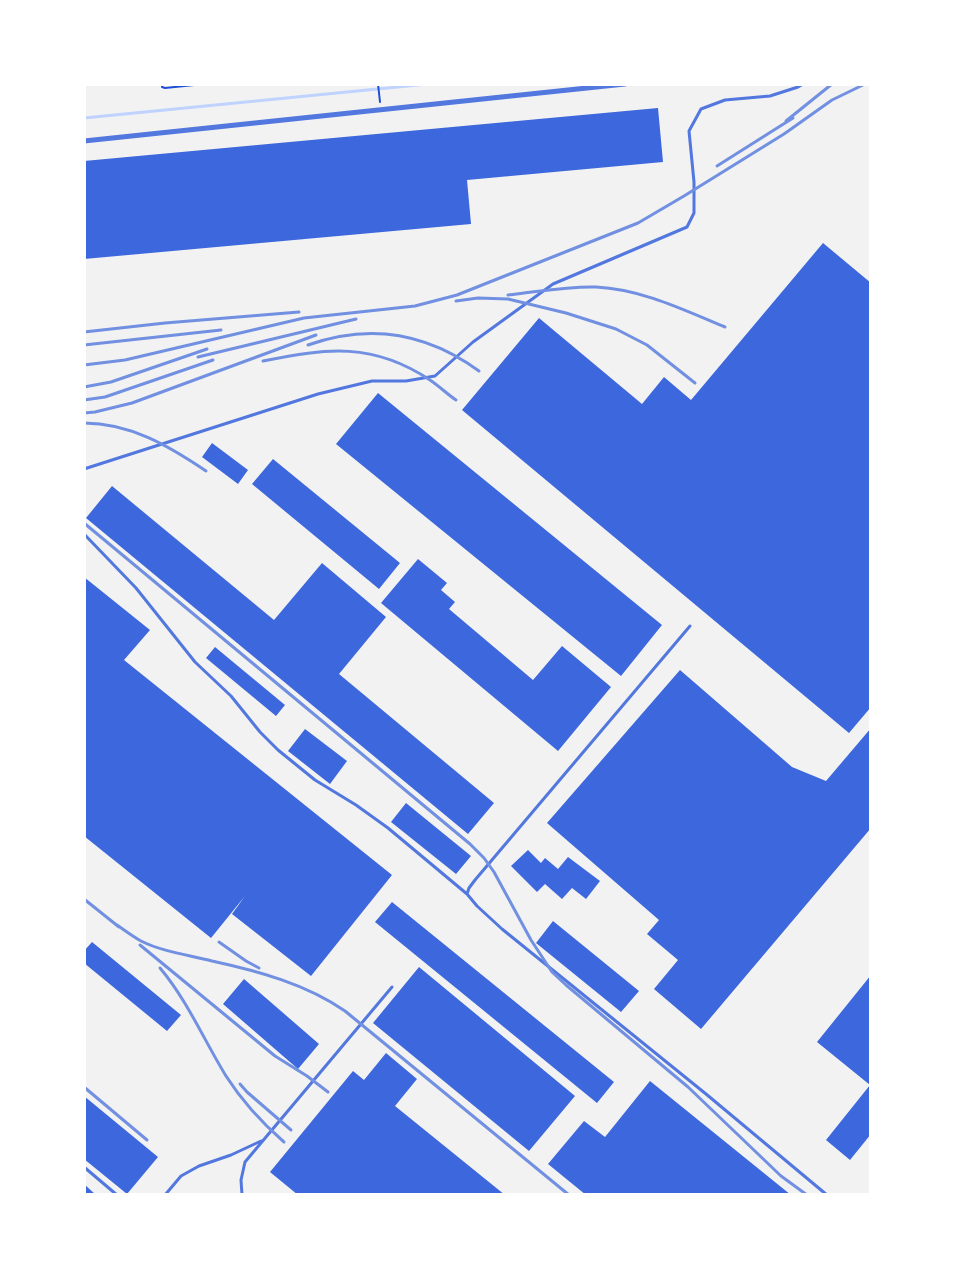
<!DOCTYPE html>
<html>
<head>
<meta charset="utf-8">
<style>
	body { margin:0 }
	#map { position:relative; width:955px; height:1279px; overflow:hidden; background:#f2f2f2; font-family:Lato,sans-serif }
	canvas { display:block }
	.frame { position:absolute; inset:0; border:86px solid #fff; pointer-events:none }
</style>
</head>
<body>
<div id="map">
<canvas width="955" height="1279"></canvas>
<div class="frame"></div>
</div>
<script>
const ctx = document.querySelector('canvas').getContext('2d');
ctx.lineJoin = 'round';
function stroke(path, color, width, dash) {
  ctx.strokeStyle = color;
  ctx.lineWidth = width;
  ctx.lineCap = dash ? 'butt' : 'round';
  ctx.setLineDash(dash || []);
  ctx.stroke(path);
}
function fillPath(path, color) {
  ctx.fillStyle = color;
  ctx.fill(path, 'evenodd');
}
stroke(new Path2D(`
	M84,118L428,84`), '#bfd3fe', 3);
fillPath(new Path2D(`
	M658,108L663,162L467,180L471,224L84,259V161Z
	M823,243L871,283V707L849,733L462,410L539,318L642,404L664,377L691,400Z
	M378,393L662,625L621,676L336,444Z
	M212,443L248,470L238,484L202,457Z
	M273,459L400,563L379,589L252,484Z
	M112,486L274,620L322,563L386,617L339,674L494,803L468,834L86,518Z
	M418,559L447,583L441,590L455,602L449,609L533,680L562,646L611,687L558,751L381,603Z
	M84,577L150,630L124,660L392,875L311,976L232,914L245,896L211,938L84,836Z
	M215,647L285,705L276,716L206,658Z
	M680,670L792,767L826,781L871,728V828L701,1029L654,989L678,960L647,934L659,920L547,823Z
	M305,729L347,761L330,784L288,751Z
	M406,803L471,856L456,874L391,822Z
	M528,850L541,863L545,858L558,869L568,857L600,881L586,899L572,888L562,899L545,884L537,892L511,866Z
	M392,902L614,1082L597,1103L375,922Z
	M553,921L639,991L621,1012L536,943Z
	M92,942L181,1015L167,1031L84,963V951Z
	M419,967L575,1096L529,1151L373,1023Z
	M871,975V1134L850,1160L826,1140L870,1085L817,1042Z
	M244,979L319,1044L298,1069L223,1004Z
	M386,1053L417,1079L395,1106L505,1195H298L270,1172L353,1071L364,1080Z
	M650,1081L791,1195H586L548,1164L584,1121L605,1137Z
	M84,1096L158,1157L127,1194L84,1159Z
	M84,1184L96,1195H84Z`), '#3d67dc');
stroke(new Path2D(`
	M162,84V87L165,88L204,84
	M378,84L380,102`), '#1d4ed8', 2);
stroke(new Path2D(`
	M84,469L318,394L372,381H406L435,376L473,342L553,284L687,227L694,213V182L689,131L701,109L725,100L770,96L798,87L803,84
	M84,534L136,588L195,662L231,696L260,732L278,750L315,780L356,805L388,828L467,894
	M690,626L475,880L469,888L467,894L477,906L502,929L706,1094L827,1195
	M84,1167L117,1195
	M165,1195L181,1176L199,1166L231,1155L261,1141
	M242,1195L241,1180L245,1162L392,987`), '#5277de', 3);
stroke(new Path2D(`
	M84,141L625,84`), '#5277de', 5);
stroke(new Path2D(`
	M786,121L832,84
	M717,166L793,118
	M508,295C537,292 567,286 596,287C641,289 684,310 725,327
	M456,301L478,298L508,299L566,313L616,329L647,345L695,383
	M84,332L165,323L299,312
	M84,345L221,330
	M308,345C370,323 427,333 479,371
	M198,357L356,319
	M263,361C327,348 373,342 430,380C439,386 447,394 456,400
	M84,365L125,360L304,318L415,306L457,295L638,223L684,196L784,134L832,100L865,84
	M84,387L111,382L207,349
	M84,400L105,397L213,360
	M84,413L95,412L132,403L316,335
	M84,423C130,423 169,446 206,471
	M84,523L470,844L484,858L494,872L531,940L552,972L566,985L688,1087L781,1176L807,1195
	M84,899L119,927
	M114,923C123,929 132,936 141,941C163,952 189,955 212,961C258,971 306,984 345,1011L569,1195
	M219,942L246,961L259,968
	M140,945L275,1056L307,1076L328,1092
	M160,968C187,1000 204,1040 226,1076C242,1101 261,1122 284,1142
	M240,1084L247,1092L291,1130
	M84,1087L147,1140`), '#7290e2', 3);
</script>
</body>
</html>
